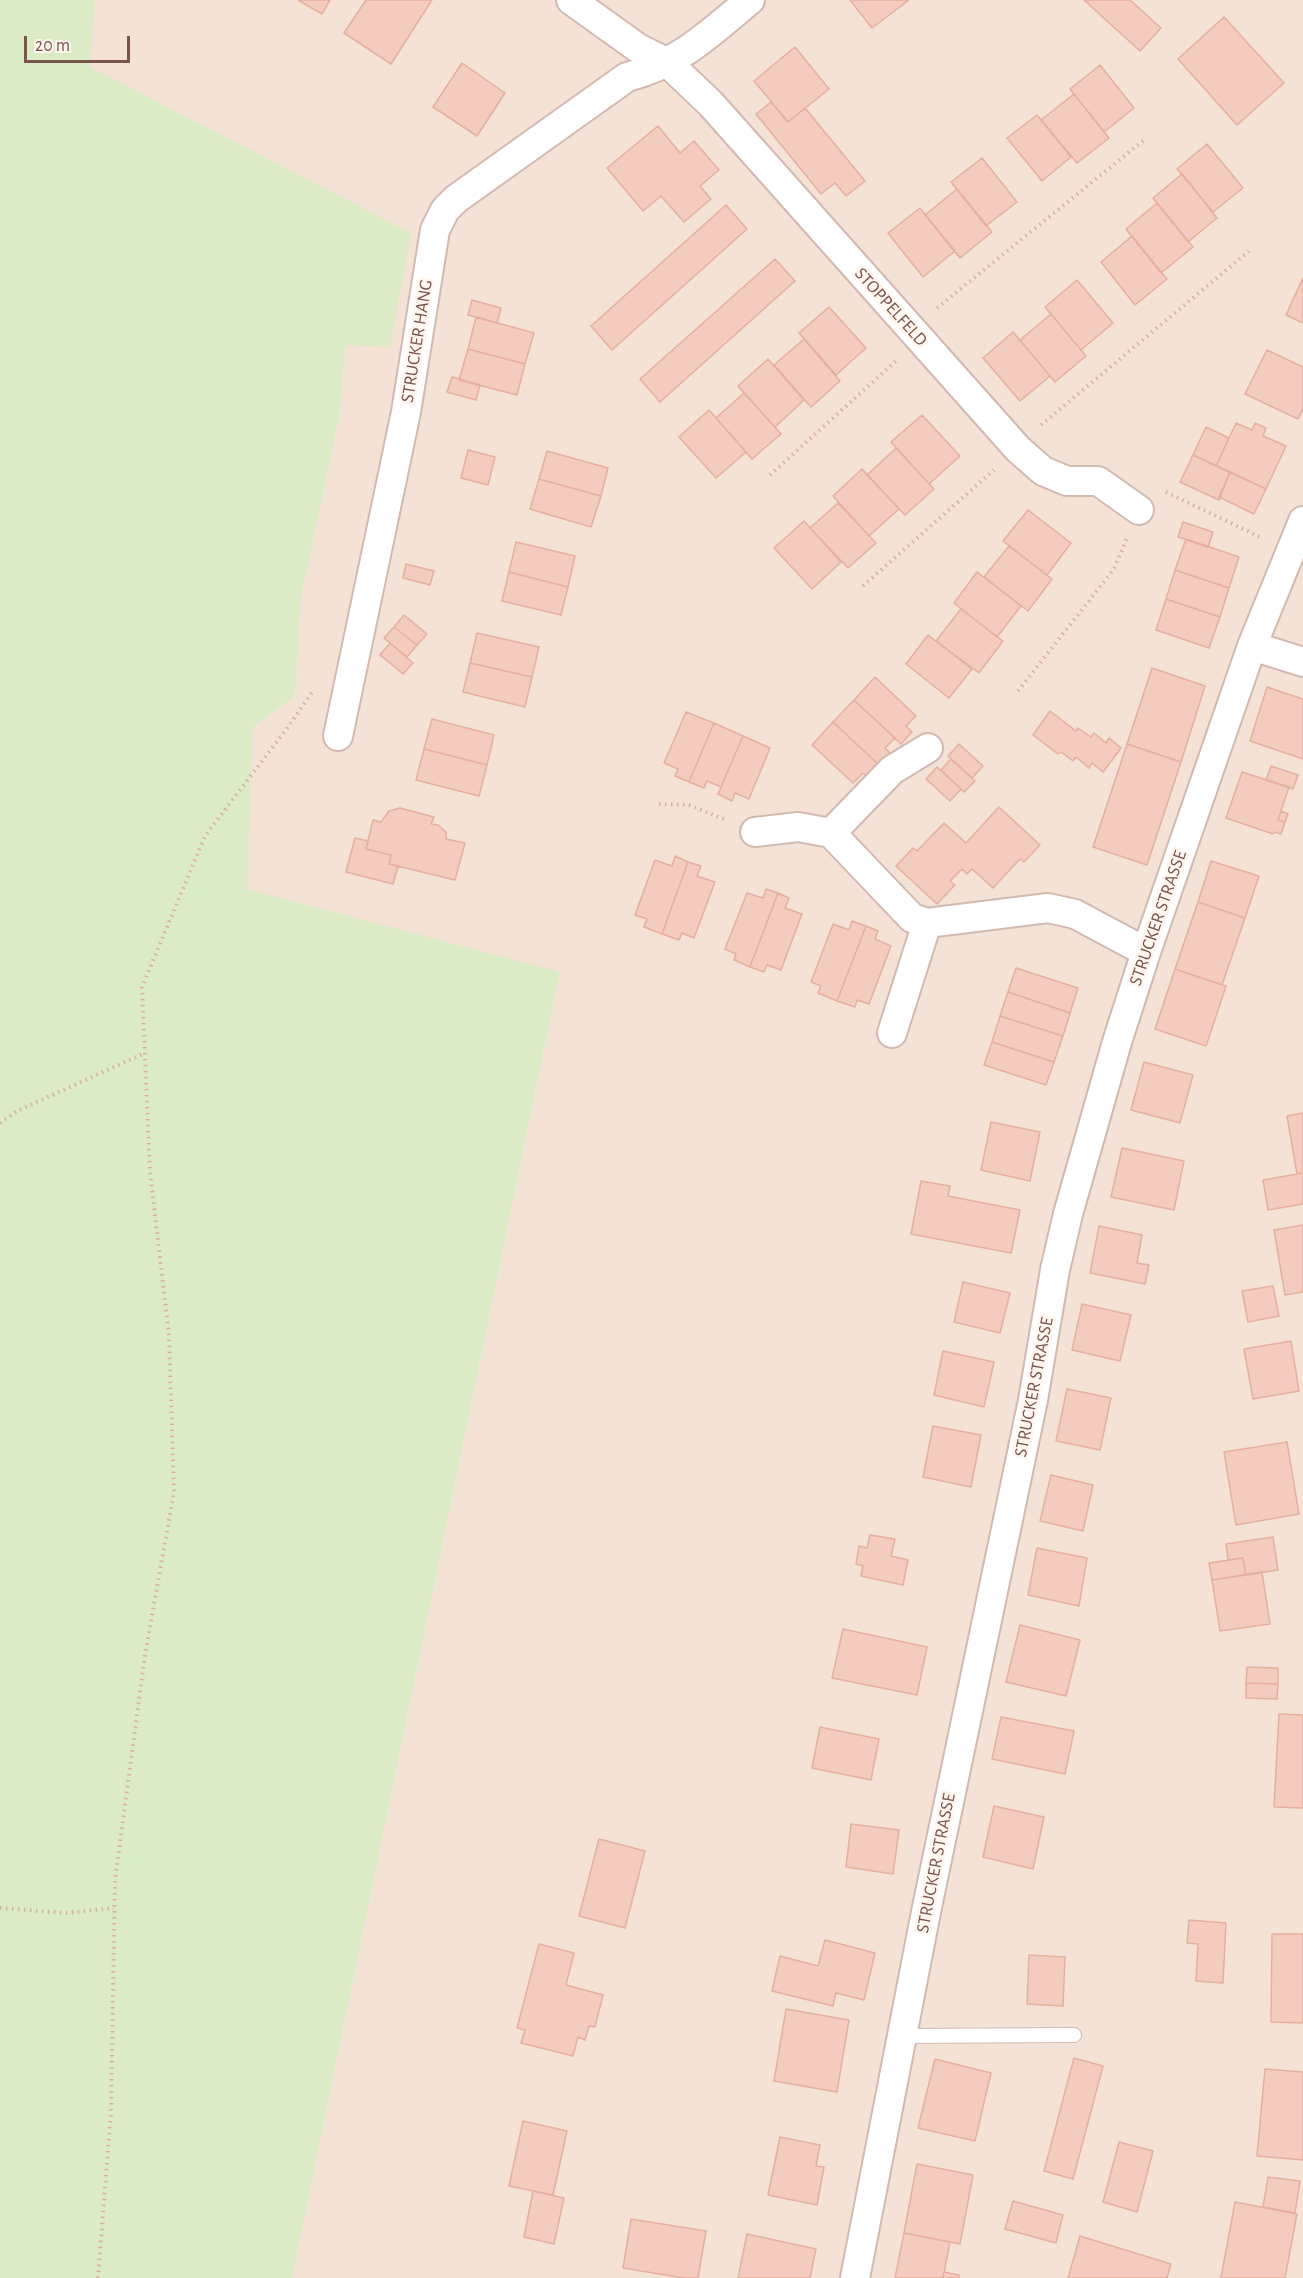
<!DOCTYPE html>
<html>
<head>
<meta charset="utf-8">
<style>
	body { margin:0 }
	#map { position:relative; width:1303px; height:2278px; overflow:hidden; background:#fdf1e8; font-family:"Alegreya Sans",sans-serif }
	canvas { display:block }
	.scale { position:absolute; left:24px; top:36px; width:106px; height:27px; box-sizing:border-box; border:3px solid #78544b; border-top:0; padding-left:8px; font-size:18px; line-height:21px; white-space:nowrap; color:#78544b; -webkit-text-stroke:4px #fff6ef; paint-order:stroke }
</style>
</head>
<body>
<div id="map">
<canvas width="1303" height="2278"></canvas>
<div class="scale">20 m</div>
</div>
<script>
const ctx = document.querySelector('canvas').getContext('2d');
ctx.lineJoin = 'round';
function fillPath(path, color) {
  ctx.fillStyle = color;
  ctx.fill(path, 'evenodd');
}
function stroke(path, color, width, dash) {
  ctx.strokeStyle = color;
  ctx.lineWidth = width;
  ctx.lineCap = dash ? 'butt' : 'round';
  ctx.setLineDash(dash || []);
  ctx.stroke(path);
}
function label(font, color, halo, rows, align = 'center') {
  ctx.font = font + ' "Alegreya Sans",sans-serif';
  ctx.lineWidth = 6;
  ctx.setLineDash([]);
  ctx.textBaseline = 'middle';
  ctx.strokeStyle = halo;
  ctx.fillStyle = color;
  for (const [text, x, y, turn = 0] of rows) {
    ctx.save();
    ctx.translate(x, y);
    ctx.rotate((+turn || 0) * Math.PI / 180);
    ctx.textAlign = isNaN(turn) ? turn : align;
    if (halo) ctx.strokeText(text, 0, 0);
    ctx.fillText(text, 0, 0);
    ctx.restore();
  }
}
fillPath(new Path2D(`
	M95,0H1303V2278H292L560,973L246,890L253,727L295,696L301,598L339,418L346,345L89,66Z`), '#f5e2d6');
fillPath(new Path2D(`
	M0,0H95L90,67L411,233L390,347L346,345L339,418L301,598L295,696L253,727L247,889L560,972L292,2278H0Z`), '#dbebc5');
const building = new Path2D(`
	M298,0H330L322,14Z
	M366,0H432L391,64L344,33Z
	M850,0H909L872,28Z
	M1084,0H1130L1161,28L1140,51Z
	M1224,17L1284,83L1237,125L1178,59Z
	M795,47L829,89L788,122L754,81Z
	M462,63L505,93L477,136L433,107Z
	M1100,65L1134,108L1104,132L1070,89Z
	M1074,94L1109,138L1077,163L1041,120Z
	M771,102L788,122L805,108L865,181L846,196L835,183L821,194L756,114Z
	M1037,115L1071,157L1042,181L1007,138Z
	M658,126L680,153L694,141L719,170L700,186L711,199L684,222L661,196L643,211L607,168Z
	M1207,144L1243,188L1213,212L1177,169Z
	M982,158L1017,202L986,226L951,182Z
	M1182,174L1217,218L1188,242L1153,198Z
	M957,189L992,232L960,258L925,215Z
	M1157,203L1193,247L1161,273L1126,229Z
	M726,205L747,229L612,350L591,326Z
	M920,208L955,251L923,277L888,233Z
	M1132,236L1167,279L1135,305L1101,262Z
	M775,259L795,281L660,402L640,379Z
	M1303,278V323L1286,315Z
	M1077,280L1113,323L1081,350L1045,307Z
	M472,300L501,308L497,323L468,315Z
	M829,307L866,348L836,375L799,333Z
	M1051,314L1086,356L1055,382L1020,340Z
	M476,317L534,333L525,364L468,349Z
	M1013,332L1050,376L1020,401L983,358Z
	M804,339L840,381L811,407L774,365Z
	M468,349L525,364L517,395L459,380Z
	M1267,350L1303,367V409L1298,419L1245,394Z
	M768,359L804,400L775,427L738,386Z
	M452,377L480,385L476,400L447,392Z
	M744,393L781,434L752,459L716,418Z
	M709,410L746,452L716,478L679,437Z
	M922,415L960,456L929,484L891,442Z
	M1236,423L1252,430L1255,423L1266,428L1263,436L1286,446L1266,489L1216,466Z
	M1206,427L1229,438L1216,466L1193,455Z
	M896,448L934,489L905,515L867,475Z
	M468,450L495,457L488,485L461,478Z
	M547,451L608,468L601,496L539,479Z
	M1193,455L1230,472L1219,500L1180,482Z
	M862,469L899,509L869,536L833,496Z
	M1230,472L1266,489L1254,514L1219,497Z
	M539,479L601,496L591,527L530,509Z
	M838,503L876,543L848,568L810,528Z
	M1028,510L1071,543L1047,575L1003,541Z
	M804,521L841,562L812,589L774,548Z
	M1183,522L1213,532L1208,547L1178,537Z
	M1186,539L1239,557L1229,588L1175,570Z
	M516,542L575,556L568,587L509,572Z
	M1009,546L1052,579L1028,611L984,577Z
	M406,564L434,571L430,585L403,578Z
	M1175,570L1229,588L1220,617L1166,599Z
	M509,572L568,587L561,615L502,601Z
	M977,572L1021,606L997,637L954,603Z
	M1166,599L1220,617L1209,648L1156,630Z
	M961,609L1003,641L979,673L936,641Z
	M404,615L427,634L417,645L394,627Z
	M394,627L417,645L407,657L384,638Z
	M477,633L539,647L532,677L470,663Z
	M928,635L972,669L949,698L906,664Z
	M390,643L413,663L403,674L380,655Z
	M470,663L532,677L525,707L463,692Z
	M1152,668L1205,686L1181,762L1127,744Z
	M875,677L916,716L906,726L912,732L901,744L854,700Z
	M1267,687L1303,699V759L1250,741Z
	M854,700L895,738L885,748L891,754L880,766L833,722Z
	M1050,711L1076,731L1078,728L1091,737L1094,733L1106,743L1109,738L1121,748L1103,772L1092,763L1089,768L1076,757L1073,761L1061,752L1058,754L1033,735Z
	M686,712L714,723L689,782L675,776L678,769L664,763Z
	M432,719L494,735L487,765L424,749Z
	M833,722L880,766L869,778L863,773L853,783L812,745Z
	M714,723L743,736L721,787L707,781L704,788L689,782Z
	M743,736L770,748L749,799L735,793L732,801L718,794Z
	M959,744L983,766L972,778L948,756Z
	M1127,744L1181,762L1147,865L1093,847Z
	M424,749L487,765L479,796L416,780Z
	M951,759L975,781L964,792L941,770Z
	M1271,766L1298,775L1293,789L1266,780Z
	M937,767L961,789L950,801L926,779Z
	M1242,772L1289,787L1278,820L1285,822L1281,834L1274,832L1273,834L1226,818Z
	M999,807L1040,845L1024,862L1020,859L993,888L972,869L967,874L962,869L950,881L955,885L937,904L896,866L913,848L917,851L944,823L966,843Z
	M400,808L434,817L431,824L438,825L446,832V839L465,843L455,880L389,864L391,855L366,849L373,820L381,822L389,811Z
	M1281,811L1288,814L1285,822L1278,820Z
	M355,838L368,841L366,849L391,855L389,864L398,866L393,884L346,872Z
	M675,856L688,862L662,934L644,927L647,919L635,915L655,860L672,866Z
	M1211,861L1259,876L1245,918L1198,902Z
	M688,862L701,866L697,876L715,882L694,938L682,933L679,940L662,934Z
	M766,889L778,893L750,967L734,960L736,954L725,949L747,893L763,898Z
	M778,893L789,898L785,908L802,914L781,970L767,965L764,972L750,967Z
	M1198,902L1245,918L1222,985L1175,969Z
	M852,921L866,926L837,1001L818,993L821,986L811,982L833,924L849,930Z
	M866,926L878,931L875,939L891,946L869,1004L857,1000L855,1007L837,1001Z
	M1016,968L1078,988L1070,1013L1008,992Z
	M1175,969L1226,986L1206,1046L1155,1029Z
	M1008,992L1070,1013L1063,1036L1000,1016Z
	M1000,1016L1063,1036L1054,1062L992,1042Z
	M992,1042L1054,1062L1046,1085L984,1065Z
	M1144,1062L1193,1075L1180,1123L1131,1110Z
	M1303,1113V1173L1297,1174L1287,1116Z
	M991,1122L1040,1132L1030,1181L981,1170Z
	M1122,1148L1184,1161L1174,1210L1111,1197Z
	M1303,1173V1204L1268,1210L1263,1180Z
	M921,1181L950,1186L948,1196L1020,1210L1011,1253L911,1234Z
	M1303,1225V1292L1285,1295L1274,1230Z
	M1099,1226L1142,1235L1137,1263L1149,1265L1145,1284L1090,1273Z
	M963,1282L1010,1293L1000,1333L954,1322Z
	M1273,1286L1279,1316L1248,1322L1242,1291Z
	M1082,1304L1131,1315L1120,1361L1072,1350Z
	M1291,1341L1299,1391L1253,1399L1244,1349Z
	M943,1351L994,1362L984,1407L934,1395Z
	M1067,1389L1111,1398L1100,1450L1056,1441Z
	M933,1426L981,1435L971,1487L923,1477Z
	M1287,1442L1299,1514L1236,1525L1224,1452Z
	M1051,1475L1093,1485L1083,1531L1040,1521Z
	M870,1535L895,1539L891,1556L908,1560L903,1585L861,1576L863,1566L856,1564L859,1546L867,1548Z
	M1273,1537L1278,1570L1246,1575L1243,1558L1228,1560L1226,1544Z
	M1037,1548L1087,1558L1079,1606L1028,1595Z
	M1243,1558L1246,1575L1212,1580L1209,1563Z
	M1262,1572L1270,1624L1220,1631L1212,1580Z
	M1020,1625L1080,1640L1066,1696L1006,1682Z
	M843,1629L927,1647L917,1695L832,1678Z
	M1247,1667L1278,1668V1684L1246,1683Z
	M1246,1683L1278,1684L1277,1699L1246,1698Z
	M1279,1714L1303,1715V1808L1274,1807Z
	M1001,1717L1074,1731L1065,1774L992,1759Z
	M820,1727L879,1739L871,1780L812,1768Z
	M994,1806L1044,1817L1033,1869L983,1857Z
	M851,1824L899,1830L893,1874L846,1867Z
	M599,1839L645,1851L625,1928L579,1916Z
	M1189,1920L1226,1923L1223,1983L1196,1981L1198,1944L1187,1943Z
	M1272,1934H1303V2023L1271,2022Z
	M825,1940L875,1953L864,2000L836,1993L833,2006L772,1991L780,1956L818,1966Z
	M539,1944L574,1953L566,1985L603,1995L595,2027L589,2026L585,2040L578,2037L573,2056L521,2043L525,2030L517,2028Z
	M1029,1955L1065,1957L1063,2006L1027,2004Z
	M786,2009L849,2020L837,2092L774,2081Z
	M1074,2058L1103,2066L1073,2179L1044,2171Z
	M935,2059L991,2073L975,2141L918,2128Z
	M1265,2069L1303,2072V2160L1257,2156Z
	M523,2121L567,2131L553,2195L509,2186Z
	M780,2137L820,2145L816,2166L824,2167L817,2205L768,2195Z
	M1119,2142L1153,2151L1137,2212L1103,2202Z
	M917,2164L973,2175L960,2244L904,2233Z
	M1268,2177L1300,2181L1295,2213L1263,2207Z
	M533,2191L564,2198L554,2244L524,2237Z
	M1013,2201L1063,2215L1056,2243L1005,2229Z
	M1235,2202L1297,2214L1285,2278H1221Z
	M631,2219L706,2231L698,2278H684L623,2268Z
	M904,2233L950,2242L943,2278H895Z
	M747,2234L816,2249L810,2278H738Z
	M1080,2236L1171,2264L1167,2278H1068Z
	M944,2272L959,2275V2278H943Z`);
fillPath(building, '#f3cbbf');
stroke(building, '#e5af9f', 1.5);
const service = new Path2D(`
	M902,2036L1074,2035`);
const minor = new Path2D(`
	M571,0L638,48L668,63L711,104L1018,449L1043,471L1067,481H1098L1139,510
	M1252,646L1303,662
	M338,736L406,412L435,230L445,210L456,199L627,77C679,64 710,33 750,0
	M755,832L798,827L831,833L912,918L927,923L1048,908L1075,914L1146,952
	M831,833L892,770L928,748
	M892,1033L927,923
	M855,2278L926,1912L1033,1400L1055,1270L1068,1214L1117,1042L1146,952L1252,646L1303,521`);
stroke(service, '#d2b9b0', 16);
stroke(minor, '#d2b9b0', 32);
stroke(new Path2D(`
	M937,308L1144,140
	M1041,425L1249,251
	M770,475L896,361
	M1166,492L1262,538
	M863,586L994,470
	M1018,691L1114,569L1127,538
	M659,804L689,805L726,820
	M0,1123L17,1111L145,1053
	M0,1908L66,1913L114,1908
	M98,2278L111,2112L115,1880L145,1655L174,1492L169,1334L150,1173L142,987L205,836L285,731L313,691`), '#d8aea2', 4, [1.5, 4.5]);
stroke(service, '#fff', 14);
stroke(minor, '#fff', 28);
label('18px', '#78544b', '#fff6ef', [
	["STOPPELFELD",891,307,48],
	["STRUCKER HANG",417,341,-81],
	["STRUCKER STRASSE",1158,918,-71],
	["STRUCKER STRASSE",1034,1387,-79],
	["STRUCKER STRASSE",936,1863,-79]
]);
</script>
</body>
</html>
